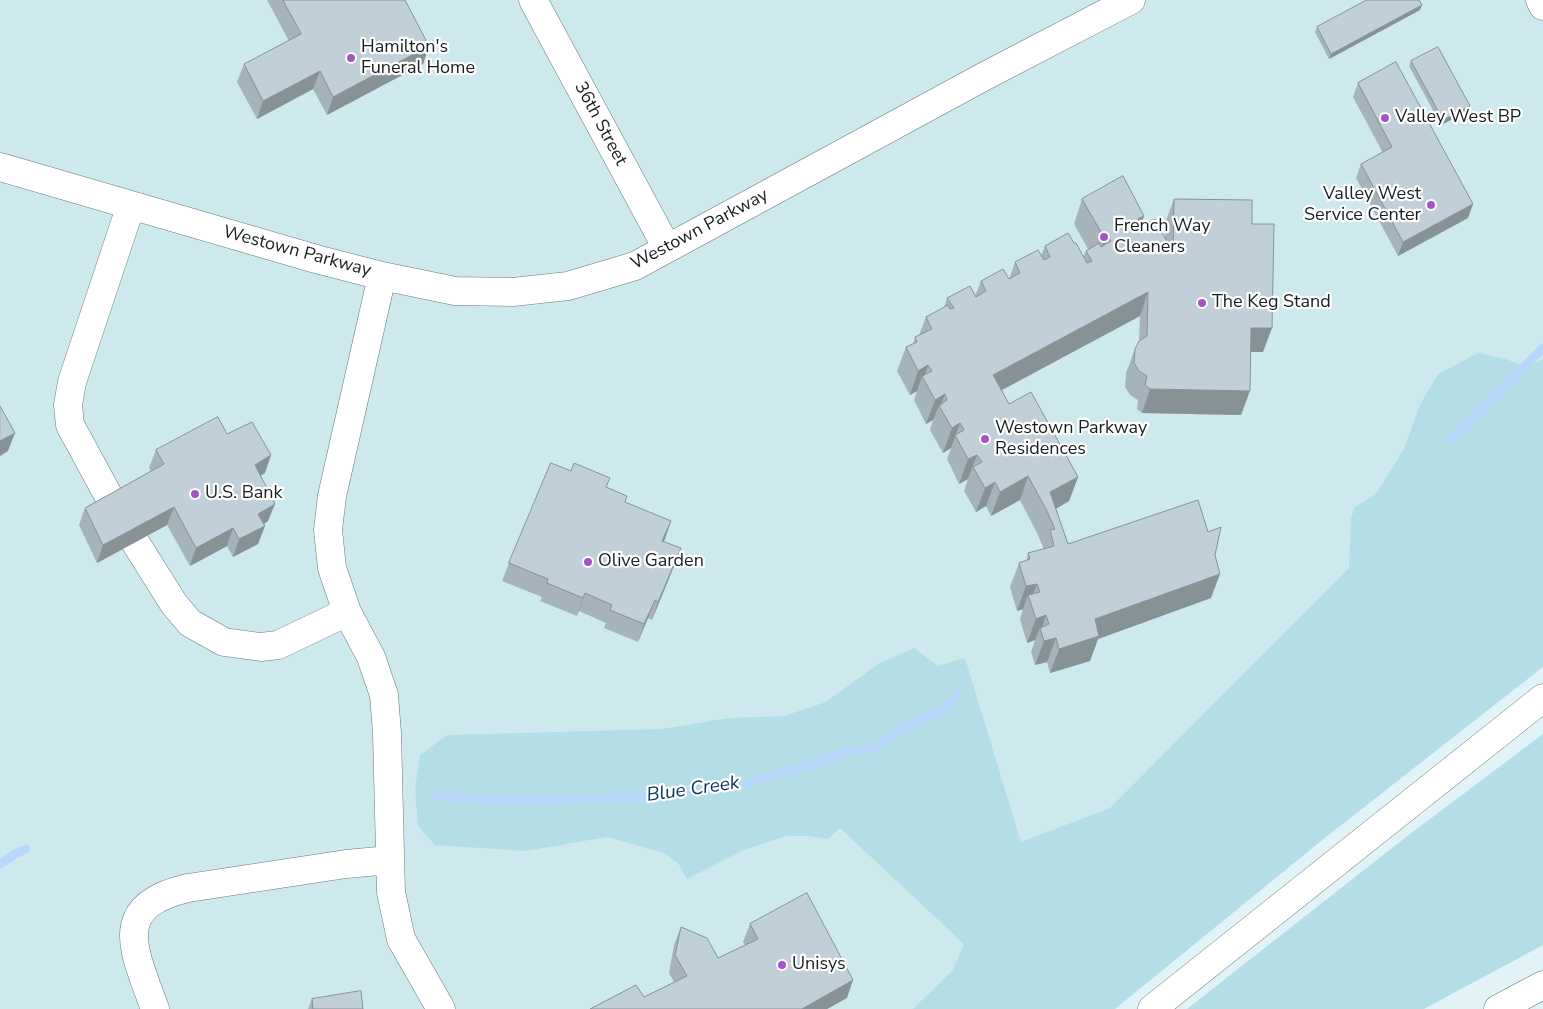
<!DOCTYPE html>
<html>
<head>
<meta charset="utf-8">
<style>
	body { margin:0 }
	canvas { display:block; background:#e1f3f7 }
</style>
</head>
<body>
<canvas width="1543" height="1009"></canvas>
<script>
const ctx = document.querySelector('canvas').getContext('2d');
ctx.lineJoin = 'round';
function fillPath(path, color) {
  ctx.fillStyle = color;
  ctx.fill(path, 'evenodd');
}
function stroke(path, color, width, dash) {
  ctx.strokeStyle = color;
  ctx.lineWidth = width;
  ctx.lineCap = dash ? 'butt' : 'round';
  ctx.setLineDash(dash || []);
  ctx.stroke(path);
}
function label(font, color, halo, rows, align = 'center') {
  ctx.font = font + ' "Nunito Sans",sans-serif';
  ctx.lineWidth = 4.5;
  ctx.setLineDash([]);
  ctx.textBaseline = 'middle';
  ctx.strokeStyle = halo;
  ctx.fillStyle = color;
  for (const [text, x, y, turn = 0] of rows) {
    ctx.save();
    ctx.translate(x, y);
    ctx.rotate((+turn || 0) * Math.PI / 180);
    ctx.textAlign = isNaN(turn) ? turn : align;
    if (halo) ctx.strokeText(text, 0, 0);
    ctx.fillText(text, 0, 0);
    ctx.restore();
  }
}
fillPath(new Path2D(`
	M0,0H1540L1543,6V375L930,1009H0Z`), '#cee9ee');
fillPath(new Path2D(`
	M1478,353L1506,359L1527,368L1543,359V667L1326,837L1115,1009H913L953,970L964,944L840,828L828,839L809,836H786L744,850L687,879L678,863L664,853L607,837L526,851L435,845L418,826L415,789L420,755L447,735L662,729L729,718L784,716L826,702L878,664L914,648L938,666L965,658L1021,842L1110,808L1349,568L1351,518L1355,507L1376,494L1404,449L1420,405L1438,374Z
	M1543,734V945L1424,1009H1187L1406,837Z`), '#b3dee6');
stroke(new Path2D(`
	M1450,440L1543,348
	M436,795L495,801L640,797L728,788L817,763L851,751L875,748L895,733L921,720L940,713L958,694
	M0,864L15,854L26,849`), '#b8d7fb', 9);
const minor = new Path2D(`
	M533,0L667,248
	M0,167L316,259L382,276L455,291L513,292L568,286L635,266L985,76L1131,0
	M382,276L332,496L328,530L332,568L347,612L371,657L384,695L387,733L391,892L401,939L441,1009
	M114,506L70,425L68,405L72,382L131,205
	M135,542L174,604L190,623L224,642L261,647L278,645L347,612
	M155,1009C135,952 108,906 188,888L346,864L390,860`);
const major = new Path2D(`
	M1540,0L1543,6`);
const highway = new Path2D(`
	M1152,1009L1543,698
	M1498,1009L1543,985`);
stroke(minor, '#68787b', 29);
stroke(major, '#68787b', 29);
stroke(highway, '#68787b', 29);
stroke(minor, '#fff', 28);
stroke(major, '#fff', 28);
stroke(highway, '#fff', 28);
fillPath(new Path2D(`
	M267,0H405L429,46L423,64L327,115L313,89L257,119L237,82L244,64L289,41Z
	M1420,10L1329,59L1315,32L1317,27Z
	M1411,61L1470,106L1468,111L1441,125L1409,66Z
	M1358,83L1473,204L1468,218L1398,256L1356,178L1361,164L1383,153L1353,97Z
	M1082,199L1144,216L1141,224L1142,226L1165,237V223L1174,199L1252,224L1263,352H1251L1241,415L1142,413L1137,409L1138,400L1130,395L1125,387L1126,373L1135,349L1139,342L1140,316L1002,390L1009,404L1078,477L1069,501L1056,509L1068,544L1215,555L1211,598L1098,639L1090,661L1050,673L1047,662L1035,665L1031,652L1035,640L1027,643L1020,619L1023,609L1017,611L1010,587L1019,563L1026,561L1028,553L1043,549V547L1037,533L1020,500L991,516L986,506L976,512L964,491L968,479L959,484L947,459L951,448L943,453L930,430L933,420L926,424L914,400L917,391L910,395L897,371L906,347L913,344L915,337L919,335L926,317L944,308L947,298L975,296L981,281L1009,279L1015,262L1041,256L1045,246L1083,257L1086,251L1088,249L1074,224Z
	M227,434L265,473L261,475L268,521L264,524L258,544L233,557L227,546L190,566L167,525L97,563L79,525L85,508L151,471L149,468L156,450Z
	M571,471L610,478L606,487L627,496L625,502L664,541L674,566L652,620L648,618L638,642L604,628L606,623L579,611L577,616L540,601L542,597L502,581L509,563Z
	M750,924L847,998L827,1009H590L644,997L674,982L669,973L674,945L681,927L718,958L745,945L743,942Z
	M312,999L363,1009H308Z`), '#a6b3ba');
fillPath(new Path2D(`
	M1422,5L1420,10L1329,59L1331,54Z
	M429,46L423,64L327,115L333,97Z
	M320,71L313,89L257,119L263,101Z
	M1470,106L1468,111L1441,125L1443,120Z
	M1473,204L1468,218L1398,256L1403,242Z
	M1144,216L1135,240L1138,219Z
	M1108,237L1099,261L1096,263L1105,239Z
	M1148,292L1140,316L985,399L993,375Z
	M1251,328H1272L1263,352H1242Z
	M928,365L924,378L922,376L917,391L910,395L918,371Z
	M1150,389L1250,391L1241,415L1142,413Z
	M945,394L940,407L939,406L933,420L926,424L935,400Z
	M960,423L951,448L943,453L952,428Z
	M15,433L8,451L0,456V441Z
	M271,455L265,473L249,483L255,465Z
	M977,455L968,479L959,484L968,459Z
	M1028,476L1020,500L991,516L1000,492Z
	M1078,477L1069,501L1048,513L1050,492Z
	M995,482L986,506L976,512L985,488Z
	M275,504L268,521L252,532L258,514Z
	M174,507L167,525L97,563L103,545Z
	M671,521L665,539L656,559L662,541Z
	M265,526L258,544L233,557L239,539Z
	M233,528L227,546L190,566L196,548Z
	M681,548L674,566L652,620L658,602Z
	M1220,574L1211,598L1098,639L1090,661L1050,673L1059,649L1095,619Z
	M1037,584L1030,601L1028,595L1023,609L1017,611L1026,586Z
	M585,593L579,611L577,616L583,598Z
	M655,600L648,618L638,642L644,624Z
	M1046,615L1041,631L1040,628L1035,640L1027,643L1036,619Z
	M1056,638L1047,662L1035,665L1044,641Z
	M853,980L847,998L827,1009H802Z`), '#879297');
const building = new Path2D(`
	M283,0H405L429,46L333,97L320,71L263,101L244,64L301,34Z
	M1367,0H1419L1422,5L1331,54L1317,27Z
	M1438,47L1470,106L1443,120L1411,61Z
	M1396,62L1473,204L1403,242L1361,164L1392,147L1358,83Z
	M1123,176L1144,216L1138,219L1142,226L1155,219L1173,253L1174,199L1252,200V224H1274L1272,328H1251L1250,391L1150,389L1145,385L1147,376L1139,371L1134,363L1135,349L1139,341L1147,336L1148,292L993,375L1009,404L1031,392L1078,477L1050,492L1068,544L1198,500L1208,532L1221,527L1215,555L1220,574L1095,619L1099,636L1059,649L1056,638L1044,641L1040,628L1049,624L1046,615L1036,619L1028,595L1040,592L1037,584L1026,586L1019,563L1030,559L1028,553L1054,546L1050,530L1055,529L1046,509L1028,476L1000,492L995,482L985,488L973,467L982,462L977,455L968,459L955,435L964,430L960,423L952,428L939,406L947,400L945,394L935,400L922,376L932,371L928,365L918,371L906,347L917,342L915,337L932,329L926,317L948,305L950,309L954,308L947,298L970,286L976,297L986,291L981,281L1003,269L1009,279L1020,273L1015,262L1038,250L1044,260L1050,257L1045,246L1068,233L1074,243H1076L1087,263L1092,261L1086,251L1099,243L1101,247L1111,241L1108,237L1105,239L1082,199Z
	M0,406L15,433L0,441Z
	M218,417L227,434L252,422L271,455L255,465L275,504L258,514L265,526L239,539L233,528L196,548L174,507L103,545L85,508L164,464L156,450Z
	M551,463L571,471L574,463L610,478L606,487L627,496L625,502L671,521L662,541L681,548L658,602L655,600L644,624L610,610L612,605L585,593L583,598L547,583L548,579L509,563Z
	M807,893L853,980L802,1009H590L636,985L644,997L687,976L675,955L681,927L707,938L718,958L758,939L750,924Z
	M361,991L363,1009H313L312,999Z`);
fillPath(building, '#c1d0d8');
stroke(building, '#879297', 1);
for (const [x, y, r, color] of [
	[351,58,5,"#a355c6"],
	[1385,118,5,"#a355c6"],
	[1431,205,5,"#a355c6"],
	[1104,237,5,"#a355c6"],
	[1202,303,5,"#a355c6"],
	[985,439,5,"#a355c6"],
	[195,494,5,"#a355c6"],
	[588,562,5,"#a355c6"],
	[782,965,5,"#a355c6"]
]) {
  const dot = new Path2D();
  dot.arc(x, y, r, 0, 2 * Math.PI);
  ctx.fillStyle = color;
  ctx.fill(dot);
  stroke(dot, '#fff', 2);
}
label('18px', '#181e20', '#fff', [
	["Hamilton's",361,48],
	["Funeral Home",361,69],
	["Valley West BP",1395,118],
	["Valley West",1421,195,"right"],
	["Service Center",1421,216,"right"],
	["French Way",1114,227],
	["Cleaners",1114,248],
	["The Keg Stand",1212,303],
	["Westown Parkway",995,429],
	["Residences",995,450],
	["U.S. Bank",205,494],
	["Olive Garden",598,562],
	["Unisys",792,965]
], 'left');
label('18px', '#181e20', '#fff', [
	["36th Street",600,124,62],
	["Westown Parkway",700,230,-28],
	["Westown Parkway",297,252,15]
]);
label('italic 19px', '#09325a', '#fff', [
	["Blue Creek",693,790,-8]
]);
</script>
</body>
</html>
